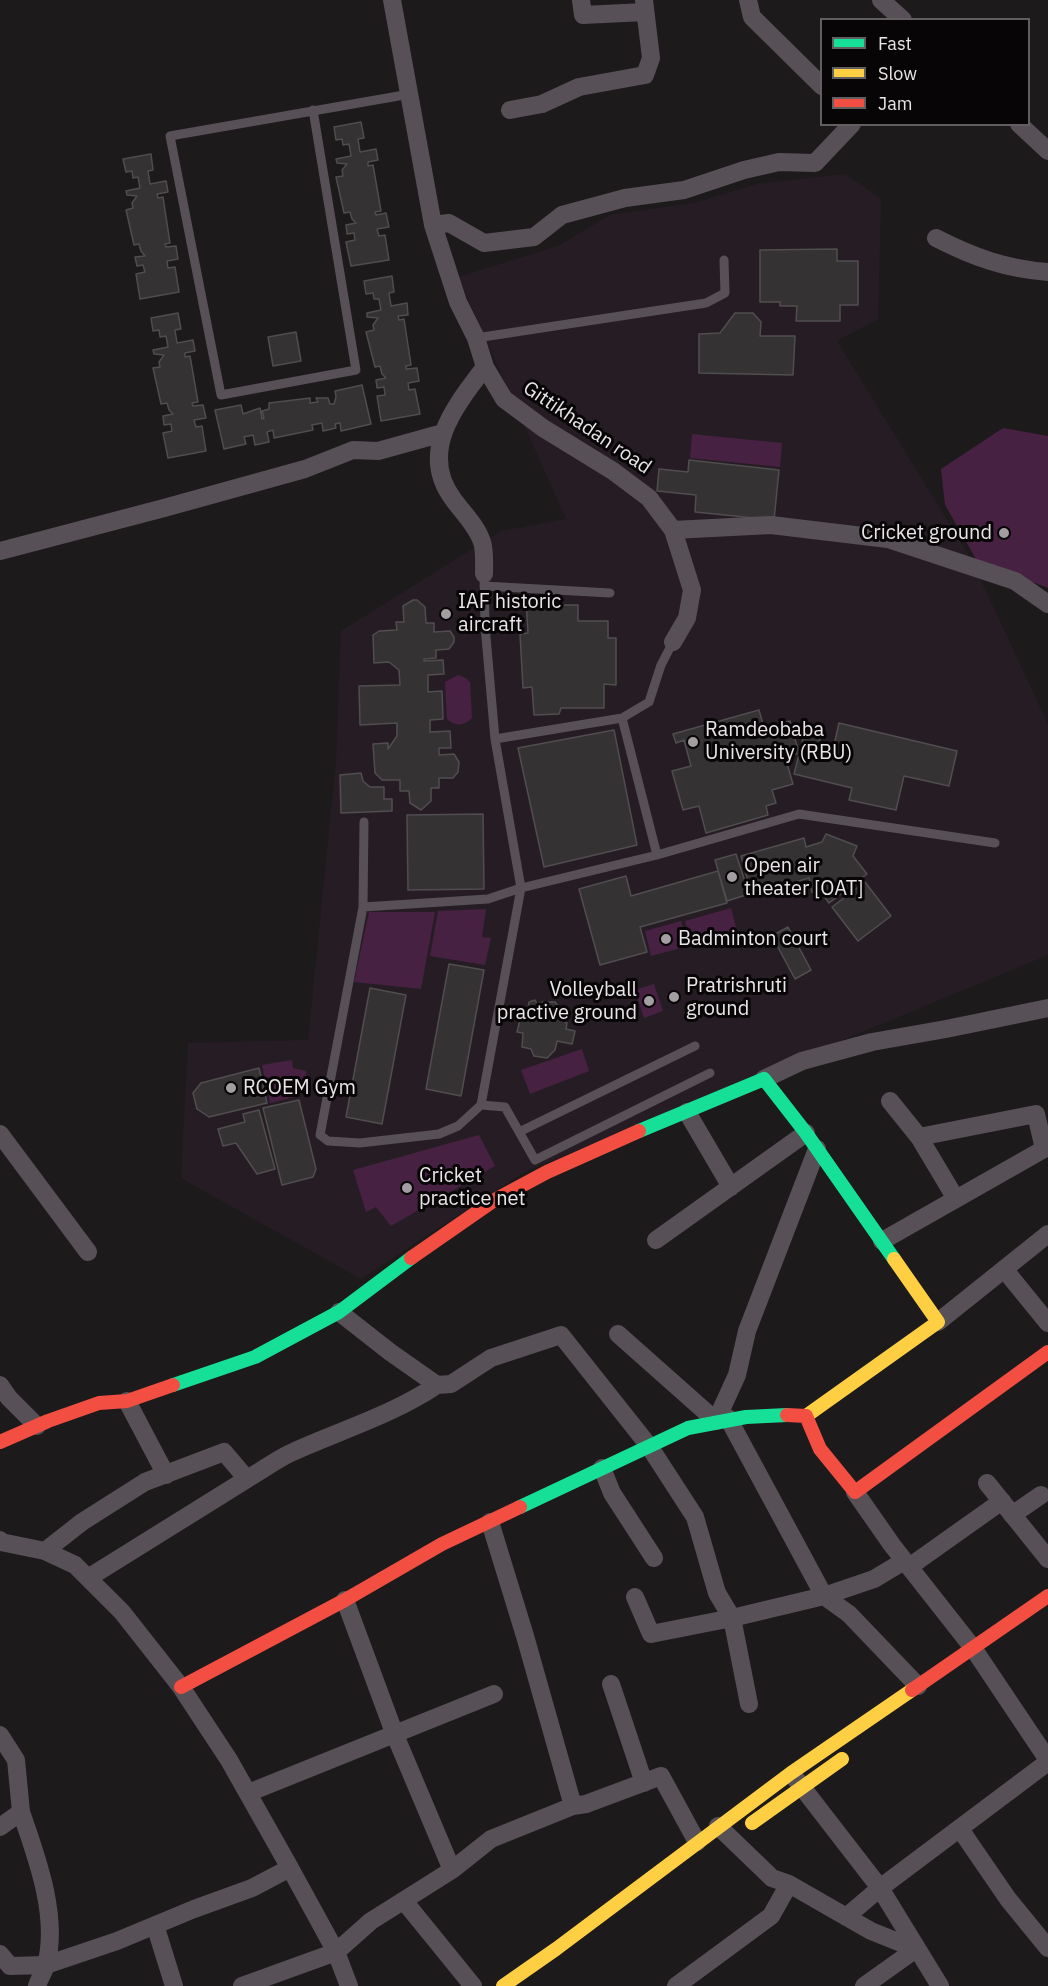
<!DOCTYPE html>
<html>
<head>
<meta charset="utf-8">
<style>
	body { margin:0 }
	#map { position:relative; width:1048px; height:1986px; overflow:hidden; background:#1d1a1c; font-family:"IBM Plex Sans",sans-serif }
	canvas { display:block }
	.legend { position:absolute; left:820px; top:18px; width:210px; height:108px; box-sizing:border-box; background:#070506; border:2px solid #615f60; margin:0; padding:8px 10px; list-style:none; font-size:18px; color:#e9e5e8 }
	.legend li { display:flex; align-items:center; gap:12px; height:30px }
	.legend b { width:30px; border:2px solid #615f60 }
</style>
</head>
<body>
<div id="map">
<canvas width="1048" height="1986"></canvas>
<ul class="legend">
<li><b style="height:8px;background:#16e098"></b>Fast</li>
<li><b style="height:8px;background:#ffcf43"></b>Slow</li>
<li><b style="height:8px;background:#f24e42"></b>Jam</li>
</ul>
</div>
<script>
const ctx = document.querySelector('canvas').getContext('2d');
ctx.lineJoin = 'round';
function fillPath(path, color) {
  ctx.fillStyle = color;
  ctx.fill(path, 'evenodd');
}
function stroke(path, color, width, dash) {
  ctx.strokeStyle = color;
  ctx.lineWidth = width;
  ctx.lineCap = dash ? 'butt' : 'round';
  ctx.setLineDash(dash || []);
  ctx.stroke(path);
}
function label(font, color, halo, rows, align = 'center') {
  ctx.font = font + ' "IBM Plex Sans",sans-serif';
  ctx.lineWidth = 6;
  ctx.setLineDash([]);
  ctx.textBaseline = 'middle';
  ctx.strokeStyle = halo;
  ctx.fillStyle = color;
  for (const [text, x, y, turn = 0] of rows) {
    ctx.save();
    ctx.translate(x, y);
    ctx.rotate((+turn || 0) * Math.PI / 180);
    ctx.textAlign = isNaN(turn) ? turn : align;
    if (halo) ctx.strokeText(text, 0, 0);
    ctx.fillText(text, 0, 0);
    ctx.restore();
  }
}
fillPath(new Path2D(`
	M845,174L881,199L878,319L837,341L971,559L1048,724V955L524,1172L361,1279L181,1178L188,1043L308,1040L336,761L341,631L501,531L566,519L458,277L558,246L610,215L694,203L757,184Z`), '#261d24');
fillPath(new Path2D(`
	M1003,428L1048,436V588L977,561L945,505L941,469Z
	M692,434L782,443L780,467L690,458Z
	M458,675L464,677L470,682L472,718C464,726 456,727 447,719L445,682Z
	M731,908L737,931L692,944L685,921Z
	M486,909L482,937L491,938L485,965L430,956L438,911Z
	M369,912H435L421,989L354,982Z
	M681,921L688,946L651,956L645,931Z
	M654,984L663,1011L644,1018L635,990Z
	M582,1049L589,1071L530,1094L521,1070Z
	M292,1060L293,1068L306,1071L307,1088L298,1096L270,1103L262,1065Z
	M479,1135L495,1166L391,1226L376,1207L366,1212L353,1170Z`), '#472141');
const building = new Path2D(`
	M361,122L364,138L358,139L360,152L376,149L378,160L368,162V166L373,165L381,211L375,212L376,215L386,213L389,227L377,229L379,236L385,235L389,260L351,266L346,242L355,240L354,233L347,234L346,225L356,223L352,219L350,212L344,213L336,177L343,176L342,170L347,164L337,163L336,159L351,156L349,144L343,145L342,139L336,140L334,127Z
	M151,154L153,170L148,171L150,184L166,181L168,192L157,194L158,198L163,197L170,243L165,244L166,247L176,246L178,259L167,261L168,268L175,267L179,292L140,299L136,274L145,272L143,265L137,266L135,257L145,256L141,251L139,244L134,245L126,210L133,208L132,203L137,196L127,195L126,191L140,188L138,177L133,178L132,171L126,172L123,159Z
	M837,249V261H858V305H840V321H796L797,306H780V302H760V250Z
	M392,276L394,292L389,293L391,306L407,303L408,315L398,316L399,320L404,319L411,365L406,366V369L417,368L419,381L408,383L409,390L415,389L420,414L381,421L377,396L385,395L384,387L377,388L376,380L386,378L382,374L380,366L375,367L366,332L374,330L373,325L378,318L367,317V313L381,310L379,299H374L373,293L366,294L364,281Z
	M178,313L181,329L175,330L177,343L193,340L195,351L185,353V357L190,356L198,402L192,403L193,406L203,405L206,418L194,420L196,427L202,426L206,451L168,458L163,433L172,431L171,424L164,425L163,416L173,414L169,410L167,403L161,404L153,368L160,367L159,362L164,355L154,354L153,350L168,347L166,336L160,337L159,330L153,331L151,318Z
	M735,313H753L761,322L760,336H795L793,375L699,373V334L720,333Z
	M296,332L301,361L273,366L268,337Z
	M362,385L371,424L341,431L340,423L335,424L336,428L323,431L322,423L312,425L313,430L274,438L273,430L267,432L269,442L255,445L253,435L244,437L246,444L224,449L215,410L241,405L243,414L260,408L262,419L264,418L262,411L269,409V403L310,398V403L318,402L316,398H328L330,404H334L336,397L335,391Z
	M689,460L779,470L774,520L695,512L696,495L657,491L659,469L688,472Z
	M544,599L548,605H578V621H608V638H616V685L604,684V708H561L559,714L534,715L532,687L523,688L520,634L528,633L526,600Z
	M413,600H417L425,607L426,623H434V632L450,631L454,637V642L449,649L436,650V658L424,659V661L443,660L444,674L428,675V692L442,691L443,719L430,720V732L450,731L451,748H439V755L454,754L459,762L458,772L453,778H439V788H431V801L421,810L410,803L409,791H400V780H382L375,773L373,744L388,743V749L397,736V723L360,725L359,686L400,685L399,670L389,662L374,663L373,635L379,631L397,630L396,622H404L403,606Z
	M759,710L764,728L790,721L799,753L785,757L793,784L772,790L776,803L766,806L768,815L706,833L699,806L683,810L672,771L691,766L684,740L676,743L673,734Z
	M839,723L957,751L949,786L904,776L896,810L849,800L852,788L794,774L805,731L821,735L817,750L832,754Z
	M614,730L637,845L544,867L518,748Z
	M361,773L363,781L370,787H384V799H392V811L341,813L340,775Z
	M483,814L484,889L408,890L407,815Z
	M826,834L857,846L853,856L867,874L829,903L820,891L816,893L812,892L809,878L752,895L741,856L804,838L806,847L822,842Z
	M736,854L749,894L727,901L715,860Z
	M718,871L727,903L640,927L647,952L600,965L579,889L626,876L631,896Z
	M865,882L891,916L858,941L832,907Z
	M788,927L811,970L795,979L772,936Z
	M449,964L484,970L461,1096L426,1089Z
	M370,988L406,995L382,1124L346,1117Z
	M535,1000L537,1004L543,1002H555L561,1010L560,1019L567,1023L566,1029L575,1031L572,1044L557,1041L555,1050L547,1058L534,1056L531,1049L522,1047L523,1033L517,1032L520,1020L526,1021L529,1002Z
	M259,1068L267,1103L209,1117L197,1109L193,1093L201,1083Z
	M299,1100L316,1169L313,1177L282,1185L263,1108Z
	M259,1110L275,1169L257,1174L236,1143L223,1146L218,1129L245,1122L243,1114Z`);
fillPath(building, '#353234');
stroke(building, '#504d4f', 1.5);
stroke(new Path2D(`
	M313,110L356,370L221,395L170,136L410,94
	M476,338L706,303L725,293L724,260
	M484,574L485,626L495,739L521,888L488,899L363,907L320,1135L328,1141L360,1143L439,1134L458,1126L481,1105L521,888L657,855L622,718L649,702L661,665L673,642
	M484,586L610,593
	M495,739L622,718
	M657,855L799,814L995,843
	M363,907L364,822
	M481,1105L505,1107L535,1160L710,1073
	M519,1132L695,1046`), '#585057', 9);
stroke(new Path2D(`
	M392,0L433,225L458,302L476,338L485,367L504,399L543,428L613,471L649,498L673,530L692,590L687,618L673,642
	M581,0L583,15L645,12
	M748,0L752,17L822,86
	M881,0L903,20
	M510,110L542,104L579,87L645,75L651,58L644,0
	M1019,124L1048,151
	M433,225L449,223L484,243L534,237L562,215L625,198L684,190L744,170L779,162L815,163L852,124
	M936,238C973,257 1006,269 1048,272
	M673,530L771,525L888,539L1015,581L1048,604
	M0,551L164,508L305,469L353,450L378,451L443,433
	M484,574C484,564 485,551 482,542C477,526 463,513 453,499C418,452 455,406 485,367
	M764,1079L802,1061L872,1042L946,1029L1048,1008
	M687,1112L731,1187
	M0,1134L88,1252
	M919,1137L956,1199
	M656,1240L806,1133
	M882,1241L1044,1149L1036,1114L919,1137L890,1101
	M1004,1269L1048,1323
	M938,1322L1048,1234
	M618,1334L716,1421L737,1375L747,1331L817,1149
	M0,1385L9,1398L37,1426
	M437,1385L451,1384L491,1358L561,1335L649,1446L695,1517L717,1593L732,1618L749,1704
	M127,1401L166,1475
	M728,1418L824,1596L874,1579L904,1561
	M602,1468L612,1493L654,1558
	M987,1483L1048,1559
	M855,1492L892,1545L973,1648L1048,1760
	M1012,1515L1041,1495
	M0,1540L1,1542L45,1551L75,1565L122,1612L181,1687L229,1760L290,1868
	M45,1551L82,1522L145,1482L224,1452L247,1479C263,1470 278,1458 295,1451C344,1429 392,1415 437,1385L390,1352L339,1312
	M909,1567L1002,1501
	M88,1578L247,1479
	M635,1597L651,1634L732,1618L824,1596L849,1614L918,1686
	M345,1600L395,1735L452,1870L371,1921L336,1952L349,1986
	M611,1684L644,1783
	M0,1735L16,1760L21,1812L0,1827
	M795,1778L880,1888L1048,1762
	M248,1793L494,1694
	M573,1806L586,1804L661,1776L697,1842
	M21,1812C37,1858 59,1917 46,1965C44,1972 39,1979 37,1986
	M718,1826L772,1878L789,1884L871,1931L916,1949L864,1986
	M960,1829L1008,1899L1048,1948
	M452,1870L491,1839L573,1806L525,1636L490,1522
	M404,1901L473,1986
	M846,1917L880,1888L940,1986
	M155,1925L174,1986
	M0,1954L10,1966L46,1965L117,1941L194,1909L252,1888L290,1868L336,1952L242,1986
	M676,1986L771,1916L789,1884`), '#585057', 18);
stroke(new Path2D(`
	M639,1131L764,1079L806,1133L894,1259
	M173,1385L255,1357L339,1312L411,1258
	M520,1507L688,1428L746,1417L787,1415`), '#16e098', 14);
stroke(new Path2D(`
	M806,1416L938,1322L894,1259
	M752,1823L842,1759
	M503,1986L556,1949L791,1773L912,1690`), '#ffcf43', 14);
stroke(new Path2D(`
	M411,1258L493,1201L547,1172L639,1131
	M787,1415L806,1416L820,1449L855,1492L1048,1352
	M0,1442L48,1421L99,1403L127,1401L173,1385
	M181,1687L345,1600L442,1544L520,1507
	M912,1690L1048,1596`), '#f24e42', 14);
for (const [x, y, r, color] of [
	[1004,533,6,"#a29ea1"],
	[446,614,6,"#a29ea1"],
	[693,742,6,"#a29ea1"],
	[732,877,6,"#a29ea1"],
	[666,939,6,"#a29ea1"],
	[674,997,6,"#a29ea1"],
	[649,1001,6,"#a29ea1"],
	[231,1088,6,"#a29ea1"],
	[407,1188,6,"#a29ea1"]
]) {
  const dot = new Path2D();
  dot.arc(x, y, r, 0, 2 * Math.PI);
  ctx.fillStyle = color;
  ctx.fill(dot);
  stroke(dot, '#070506', 2);
}
label('20px', '#e9e5e8', '#070506', [
	["Gittikhadan road",587,428,34]
]);
label('20px', '#e9e5e8', '#070506', [
	["Cricket ground",992,533,"right"],
	["IAF historic",458,602],
	["aircraft",458,625],
	["Ramdeobaba",705,730],
	["University (RBU)",705,753],
	["Open air",744,866],
	["theater [OAT]",744,889],
	["Badminton court",678,939],
	["Pratrishruti",686,986],
	["ground",686,1009],
	["Volleyball",637,990,"right"],
	["practive ground",637,1013,"right"],
	["RCOEM Gym",243,1088],
	["Cricket",419,1176],
	["practice net",419,1199]
], 'left');
</script>
</body>
</html>
